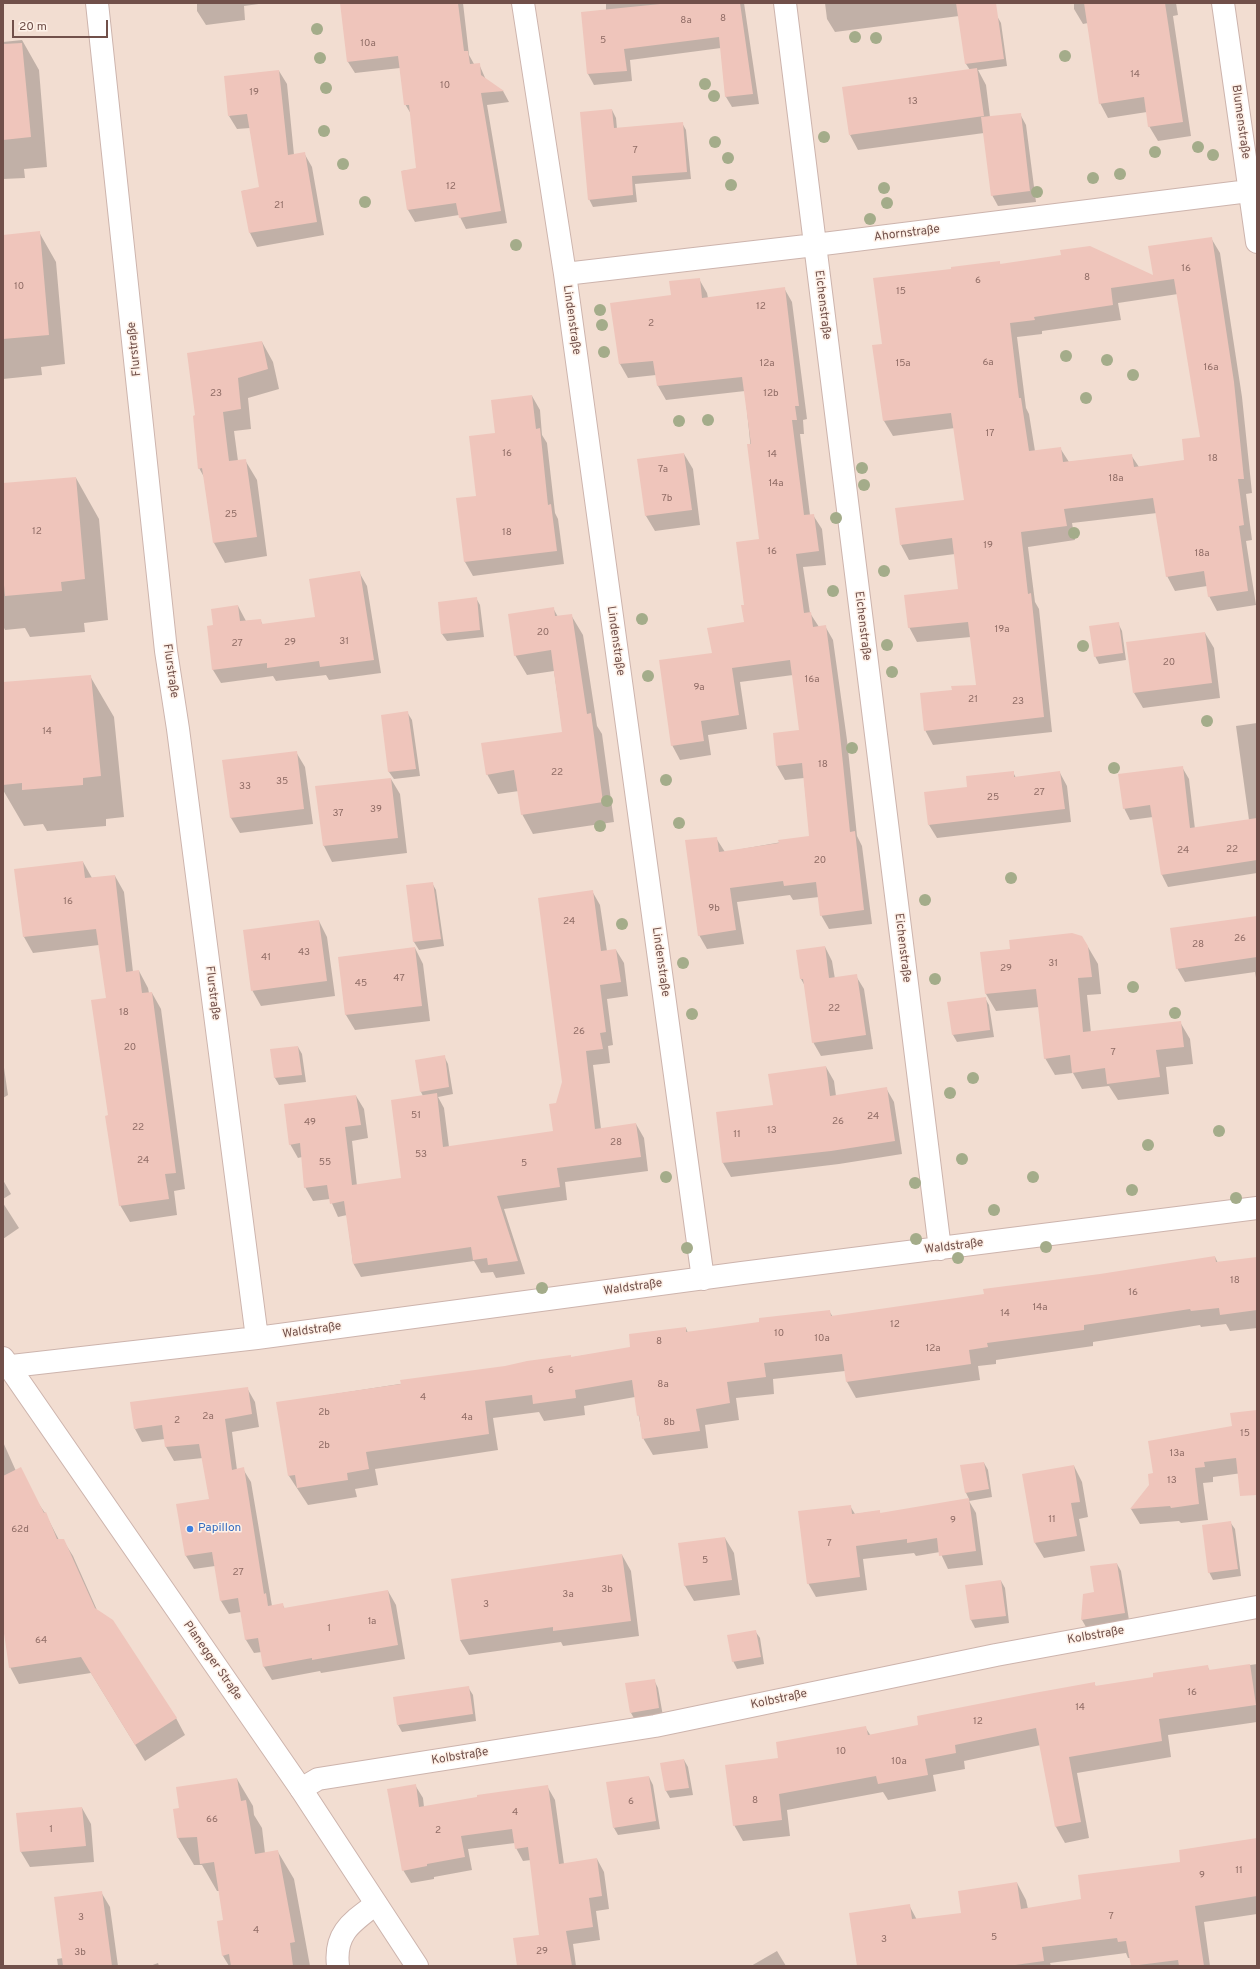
<!DOCTYPE html>
<html>
<head>
<meta charset="utf-8">
<style>
	body { margin:0 }
	#map { position:relative; width:1260px; height:1969px; overflow:hidden; background:#fbece2; font-family:Overpass,sans-serif }
	canvas { display:block }
	.frame { position:absolute; inset:0; border:4px solid #71504a; pointer-events:none }
	.scale { position:absolute; left:12px; top:20px; width:96px; height:18px; box-sizing:border-box; border:2px solid #71504a; border-top:0; padding-left:5px; font-size:12px; line-height:14px; white-space:nowrap; color:#71504a; -webkit-text-stroke:3px #fef1e8; paint-order:stroke }
</style>
</head>
<body>
<div id="map">
<canvas width="1260" height="1969"></canvas>
<div class="frame"></div>
<div class="scale">20 m</div>
</div>
<script>
const ctx = document.querySelector('canvas').getContext('2d');
ctx.lineJoin = 'round';
function fillPath(path, color) {
  ctx.fillStyle = color;
  ctx.fill(path, 'evenodd');
}
function stroke(path, color, width, dash) {
  ctx.strokeStyle = color;
  ctx.lineWidth = width;
  ctx.lineCap = dash ? 'butt' : 'round';
  ctx.setLineDash(dash || []);
  ctx.stroke(path);
}
function label(font, color, halo, rows, align = 'center') {
  ctx.font = font + ' Overpass,sans-serif';
  ctx.lineWidth = 3;
  ctx.setLineDash([]);
  ctx.textBaseline = 'middle';
  ctx.strokeStyle = halo;
  ctx.fillStyle = color;
  for (const [text, x, y, turn = 0] of rows) {
    ctx.save();
    ctx.translate(x, y);
    ctx.rotate((+turn || 0) * Math.PI / 180);
    ctx.textAlign = isNaN(turn) ? turn : align;
    if (halo) ctx.strokeText(text, 0, 0);
    ctx.fillText(text, 0, 0);
    ctx.restore();
  }
}
fillPath(new Path2D(`
	M3,3H1257V1966H3Z`), '#f2ddd1');
fillPath(new Path2D(`
	M197,3H266L244,6L245,20L206,25L197,11Z
	M341,3H463L469,55L474,64H479L486,80L503,91L509,102L487,105L507,223L466,229L459,215L415,222L408,210L402,171L417,169L411,114L405,104L400,68L355,73L348,62Z
	M606,3H744L759,104L732,107L726,97L721,48L630,60L632,81L594,85L588,74L582,13L606,10Z
	M825,3H957L959,16L835,32L827,19Z
	M1074,3H1176L1178,15L1173,16L1191,136L1158,141L1149,126L1147,112L1108,118L1100,103L1088,23L1083,24L1074,9Z
	M997,16L1001,23L1007,66L978,70L986,85L990,117L1020,114L1026,125L1036,202L998,206L992,195L984,133L858,150L850,135L970,70L966,64L960,22Z
	M22,40L39,70L47,167L24,169L25,178L3,179V42Z
	M279,71L287,84L294,155L304,153L312,167L324,235L257,247L250,233L242,191L260,188L250,128L237,129L229,116Z
	M612,110L616,118L617,129L682,123L686,130L691,179L635,184L637,202L593,207L589,199Z
	M39,232L56,262L65,364L41,367L42,375L3,379V236Z
	M1211,238L1220,253L1242,397L1252,493L1246,494L1252,540L1246,541L1256,605L1217,611L1209,596L1207,586L1175,591L1167,576L1157,513L1072,523L1075,540L1028,547L1035,602L1039,609L1052,732L933,745L925,730L953,691L977,686L971,637L917,642L909,627L960,590L955,554L909,560L901,545L965,501L955,428L893,436L884,421L873,346L883,345L952,270L999,262L1001,265L1155,277ZM1178,294L1201,438L1186,461L1139,467L1131,455L1069,462L1060,448L1035,451L1029,414L1026,408L1017,337L1042,334V331L1121,320L1118,303Z
	M699,279L707,293L708,298L784,288L792,302L807,419L803,420L804,434H800L810,515H813L822,529L826,565L803,567L810,613L819,627L825,626L833,640L847,740L857,836L862,846L872,924L829,929L821,915L819,897L793,900L790,895L737,902L744,944L707,949L699,935L716,838L725,852L810,837L804,778L785,780L777,766L800,731L793,675L740,682L747,729L708,735L711,755L680,760L672,745L713,654L745,623V606L760,540L745,391L666,400L658,386L656,375L628,378L620,364L672,296Z
	M262,342L273,362L279,389L248,398L251,429L234,431L238,461L245,460L257,480L267,556L225,563L214,543L204,477L199,468L197,416Z
	M532,396L540,410L542,435L547,443L555,513L558,519L564,564L473,576L465,562L457,499L477,497L496,434Z
	M684,454L693,469L700,525L655,531L646,516Z
	M76,478L99,519L108,620L84,623L85,632L30,637L25,628L5,630L3,626V484Z
	M359,572L367,586L381,673L329,680L326,675L276,681L273,676L221,683L213,670L214,626L238,606L246,621L260,620L263,625L316,618Z
	M476,598L480,605L484,637L447,641L442,634Z
	M553,608L558,617L571,615L583,635L597,726L602,734L614,822L533,834L522,814L519,791L498,794L487,774L563,733L554,671L527,675L515,655Z
	M1118,623L1122,631L1126,660L1099,664L1095,656Z
	M1205,633L1214,648L1220,698L1143,708L1134,693Z
	M90,676L114,717L124,817L106,819V826L47,831L43,824L24,826L3,790V683Z
	M407,712L412,720L420,776L394,779L389,772L382,716Z
	M1257,723V873L1168,887L1162,875L1153,817L1130,820L1124,808L1182,767L1189,779L1195,829L1249,820L1236,726Z
	M296,752L305,767L313,824L240,833L231,818L223,761Z
	M1013,772L1016,778L1060,773L1067,786L1071,822L937,838L929,825L968,788Z
	M391,779L400,794L407,853L332,862L324,846L317,787Z
	M83,862L92,878L115,876L124,892L133,972L139,971L148,988L149,993H152L161,1009L185,1189L174,1191L177,1215L130,1222L120,1205L109,1116L107,999L99,945L33,953L24,937Z
	M432,883L436,890L444,946L419,950L414,942L407,886Z
	M592,891L600,905L607,951L616,950L624,963L628,996L607,999L613,1045L608,1046L610,1063L593,1065L601,1129L636,1124L644,1138L648,1171L565,1182L567,1200L504,1209L525,1274L496,1278L493,1272L481,1273L474,1261L361,1277L353,1263L347,1215L338,1217L330,1199L313,1201L305,1187L302,1157L298,1158L290,1144L356,1096L364,1109L368,1138L352,1141L357,1186L402,1179L423,1096L421,1092L416,1061L444,1056L448,1064L453,1094L438,1097L444,1108L449,1147L554,1132L557,1103L563,1082Z
	M1257,917V984L1255,972L1185,982L1177,968Z
	M319,921L327,937L335,996L261,1006L252,990Z
	M825,947L832,961L835,979L856,976L864,989L873,1049L821,1056L813,1042L805,986L801,979Z
	M1088,947L1098,964L1101,994L1087,995L1091,1033L1180,1022L1190,1039L1193,1064L1166,1067L1169,1094L1118,1100L1109,1086L1082,1089L1073,1073L1055,1075L1045,1058L1039,1007L996,1011L986,994L981,953Z
	M415,948L423,964L430,1021L355,1030L346,1015L340,958Z
	M985,998L989,1005L994,1037L957,1042L953,1035L948,1003Z
	M298,1047L302,1054L306,1082L279,1085L275,1078L271,1050Z
	M3,1061L8,1095L3,1098Z
	M826,1067L834,1081L836,1096L886,1088L894,1102L902,1154L839,1164L731,1177L723,1163L717,1113L774,1106Z
	M3,1180L11,1194L3,1199Z
	M3,1203L19,1228L3,1239Z
	M1215,1257L1218,1263L1257,1258V1328L1230,1331L1226,1324L1201,1327L1200,1325L1093,1342V1346L996,1360V1364L978,1366L980,1380L856,1398L847,1382L845,1371L773,1379L774,1394L736,1398L739,1420L705,1425L708,1448L653,1455L643,1438L635,1397L584,1406L585,1415L544,1421L539,1412L493,1418L498,1450L375,1469L378,1485L355,1489L357,1497L308,1505L289,1476L277,1403L632,1348L686,1328L688,1333L760,1323L829,1311L833,1317L985,1295Z
	M247,1388L255,1402L259,1427L232,1432L237,1470L243,1469L251,1482L272,1606L282,1604L285,1609L388,1591L396,1605L405,1659L321,1673L320,1671L272,1680L264,1667L262,1652L254,1653L246,1640L241,1612L229,1614L221,1601L215,1566L194,1569L186,1556L211,1500L203,1458L174,1461L166,1447L165,1439L142,1442L135,1429Z
	M1257,1411V1471L1213,1477V1482L1203,1483L1208,1520L1181,1523L1179,1521L1140,1524L1131,1509L1150,1485Z
	M3,1442L16,1471L45,1513L59,1540H63L73,1556L97,1610L176,1718L185,1735L145,1761L91,1673L19,1684L10,1667L4,1629L3,1630Z
	M984,1463L988,1470L992,1497L969,1501L976,1513L983,1565L948,1569L940,1552L916,1556L914,1553L863,1559L867,1590L816,1597L808,1583L850,1506L855,1514L879,1511L881,1514L969,1499L966,1493L962,1466Z
	M1074,1466L1082,1482L1088,1517L1079,1519L1085,1551L1044,1558L1035,1543Z
	M1230,1522L1235,1529L1241,1576L1213,1580L1209,1572Z
	M725,1538L734,1553L740,1595L694,1601L685,1586L679,1544Z
	M622,1555L631,1571L639,1636L563,1646L561,1642L469,1655L460,1640Z
	M1117,1564L1121,1571L1129,1620L1086,1627L1082,1620L1095,1593Z
	M1001,1581L1005,1588L1009,1623L975,1628L971,1620L966,1586Z
	M755,1631L760,1638L764,1664L737,1669L733,1661Z
	M1257,1664V1722L1168,1735L1171,1757L1077,1773L1089,1838L1065,1843L1056,1827L1041,1745L964,1761L965,1769L933,1775L936,1791L888,1800L883,1792L787,1810L790,1836L743,1841L734,1825L779,1759L865,1727L871,1736L919,1726L1094,1683L1096,1687L1154,1678L1207,1666L1210,1671Z
	M654,1680L658,1688L663,1716L635,1720L631,1713Z
	M468,1687L473,1695L476,1721L402,1732L398,1725Z
	M684,1760L688,1767L693,1795L670,1798L666,1791L661,1764Z
	M649,1777L653,1785L660,1829L618,1835L614,1828Z
	M237,1779L253,1806L254,1815L262,1828L265,1853L278,1852L294,1879L310,1966H229L223,1956L224,1920L220,1891H217L202,1865H194L178,1838L174,1810L180,1809Z
	M415,1785L423,1798L424,1807L547,1786L555,1800L564,1864L597,1859L604,1872L609,1909L596,1911L600,1940L573,1944L576,1966H518L540,1936L531,1860L523,1861L516,1848L515,1843L468,1849L472,1870L434,1877V1879L411,1883L403,1870Z
	M82,1808L91,1824L94,1862L30,1867L21,1852L17,1814Z
	M1257,1842V1914L1204,1922L1210,1966H1132L1130,1958H1128L1126,1953L1050,1963L1051,1966H858L909,1905L917,1920L962,1914L1017,1883L1026,1900L1028,1909L1082,1900L1182,1863Z
	M101,1892L110,1907L118,1966H58L57,1959L63,1958Z
	M777,1951L786,1966H751Z
	M158,1963L159,1966H150Z`), '#0003');
fillPath(new Path2D(`
	M340,3H458L464,51H468L470,64L480,63L481,75L504,91L481,93L501,211L459,218L456,203L407,210L401,171L416,168L409,105H404L398,56L347,62Z
	M670,3H740L753,94L725,97L719,37L624,49L627,71L587,74L581,12Z
	M956,3H996L1004,59L965,64Z
	M1084,3H1165L1183,122L1148,127L1144,97L1099,104Z
	M22,43L31,137L3,140V44Z
	M977,68L984,116L849,135L842,87Z
	M279,70L288,155L305,152L317,222L249,233L241,191L259,187L247,114L228,116L224,76Z
	M612,109L614,128L683,122L687,172L632,176L633,195L588,200L580,112Z
	M1021,113L1030,191L991,196L981,117Z
	M40,231L49,335L3,339V235Z
	M1212,237L1234,382L1244,479H1238L1244,525L1239,526L1248,591L1208,597L1204,571L1166,577L1153,498L1064,509L1067,526L1021,532L1028,594L1031,593L1044,717L924,731L920,693L952,690L951,686L976,685L968,622L908,628L904,595L958,589L952,538L900,545L895,508L964,500L951,413L883,421L872,345L882,344L873,278L951,269V267L983,263L1000,261V264L1061,255L1060,250L1090,246L1153,275L1148,246ZM1174,279L1200,437L1182,439L1184,460L1134,467L1132,454L1063,462L1061,447L1029,451L1021,398H1019L1010,323L1035,320L1034,317L1113,305L1111,288Z
	M700,278L702,298L785,287L799,406H795L797,420H792L804,515L814,514L819,551L796,554L804,613L811,612L813,627L826,625L839,725L850,832L855,831L864,910L820,916L816,882L784,886L783,881L730,888L736,930L698,936L685,840L717,837L719,852L779,843L778,840L809,836L802,763L776,766L773,733L799,730L790,660L732,668L739,715L701,721L704,741L671,746L659,660L712,653L707,628L744,622L741,605H744L736,542L759,539L747,444H751L742,377L657,386L653,361L619,364L610,303L671,295L669,281Z
	M262,341L268,369L238,378L241,409L223,412L229,461L246,459L257,537L213,543L202,468L198,469L193,416L195,415L187,353Z
	M532,395L536,429L540,428L548,505L551,504L557,551L464,562L456,498L476,496L469,436L495,433L491,400Z
	M684,453L692,510L645,516L637,459Z
	M76,477L85,579L61,582L62,591L5,596L3,574V483Z
	M360,571L374,660L320,667L319,661L267,668V663L212,670L207,626L213,625L211,609L238,605L240,621L261,619L262,624L315,617L309,579Z
	M477,597L480,630L441,634L438,602Z
	M554,607L555,616L572,614L587,714L591,713L603,802L521,815L514,770L486,775L481,743L562,732L551,650L514,656L508,614Z
	M1119,622L1123,653L1094,657L1089,626Z
	M1205,632L1212,683L1133,693L1126,642Z
	M91,675L101,776L83,778V785L22,790V783L3,785V682Z
	M408,711L416,769L388,772L381,715Z
	M297,751L304,809L230,818L222,760Z
	M1183,766L1190,828L1257,818V860L1161,875L1150,805L1123,809L1118,774Z
	M1014,771V777L1060,771L1065,809L928,825L924,792L967,787L966,776Z
	M391,778L398,838L323,846L315,786Z
	M83,861L85,878L115,875L126,972L139,970L142,993L152,992L176,1173L165,1174L169,1199L119,1206L105,1116L108,1115L91,1000L106,998L96,929L23,937L14,869Z
	M433,882L441,939L413,942L406,885Z
	M593,890L601,951L616,949L621,982L600,985L606,1032L600,1033L603,1049L586,1051L595,1129L636,1123L641,1157L557,1168L560,1187L497,1196L518,1261L488,1265L487,1258L473,1260L471,1247L353,1264L344,1201L330,1204L327,1185L304,1188L300,1143L289,1145L284,1104L356,1095L361,1125L345,1127L352,1185L401,1178L391,1100L437,1093L443,1147L553,1131L549,1104L556,1103L562,1082L538,898Z
	M1257,916V957L1176,969L1170,928Z
	M319,920L327,981L251,991L243,930Z
	M1072,933L1082,936L1088,946L1092,977L1078,978L1083,1032L1181,1021L1184,1047L1156,1050L1160,1077L1107,1084L1105,1068L1072,1073L1070,1055L1044,1059L1036,989L985,994L980,952L1010,949L1009,940Z
	M825,946L829,978L857,974L866,1035L812,1043L803,979H800L796,950Z
	M415,947L422,1006L345,1015L338,957Z
	M986,997L990,1030L952,1035L947,1002Z
	M298,1046L302,1075L274,1078L270,1049Z
	M445,1055L449,1087L420,1092L415,1060Z
	M826,1066L830,1096L887,1087L895,1141L831,1151L722,1163L716,1112L773,1105L768,1074Z
	M1215,1256L1216,1262L1257,1257V1310L1220,1315L1219,1308L1191,1311L1190,1309L1084,1325V1330L987,1343L988,1347L969,1350L971,1364L846,1382L842,1354L764,1363L766,1377L727,1382L730,1403L696,1409L700,1431L642,1439L639,1415L637,1416L632,1380L575,1390L576,1398L533,1404L532,1395L485,1401L489,1434L366,1452L369,1469L347,1473L348,1480L297,1488L295,1475L288,1476L276,1402L401,1384L400,1380L505,1366L527,1361L571,1355V1357L630,1347L629,1334L686,1327V1332L759,1322V1318L830,1310L831,1316L984,1294L983,1289L1100,1274Z
	M248,1387L252,1414L225,1419L232,1470L244,1467L264,1594L266,1593L268,1606L283,1603L284,1608L388,1590L398,1645L312,1660V1658L263,1667L258,1638L245,1640L238,1598L220,1601L212,1552L185,1556L176,1504L209,1499L199,1444L165,1447L162,1425L134,1429L130,1402Z
	M1257,1410V1495L1240,1496L1236,1458L1204,1462L1205,1467L1195,1468L1199,1504L1171,1508L1170,1506L1130,1509L1149,1485L1148,1474L1153,1473L1148,1441L1232,1426L1230,1413Z
	M984,1462L989,1489L965,1493L960,1465Z
	M1074,1465L1080,1502L1071,1503L1077,1536L1034,1543L1022,1474Z
	M21,1467L44,1513L46,1512L57,1539H64L95,1608L113,1620L177,1718L135,1745L81,1657L9,1668L3,1626V1476Z
	M969,1498L976,1551L939,1556L937,1538L907,1543V1539L856,1546L860,1577L807,1584L798,1511L851,1505L852,1514L880,1510V1513Z
	M1231,1521L1238,1569L1208,1573L1202,1525Z
	M725,1537L732,1580L684,1586L678,1543Z
	M622,1554L631,1621L553,1631V1627L460,1640L451,1579Z
	M1117,1563L1125,1613L1081,1620L1083,1594L1094,1592L1090,1566Z
	M1001,1580L1006,1616L970,1620L965,1585Z
	M756,1630L761,1657L732,1662L727,1635Z
	M1250,1664L1256,1705L1159,1719L1162,1741L1069,1757L1081,1822L1055,1827L1036,1728L955,1745L956,1753L925,1759L928,1775L878,1784L876,1776L779,1794L782,1820L733,1826L725,1765L778,1758L776,1742L866,1726L868,1735L918,1725L917,1716L1034,1693L1095,1682V1686L1153,1677V1673L1208,1665L1209,1670Z
	M655,1679L659,1708L630,1713L625,1683Z
	M469,1686L473,1714L397,1725L393,1697Z
	M684,1759L689,1788L665,1791L660,1763Z
	M649,1776L656,1821L613,1828L606,1782Z
	M237,1778L241,1801L246,1800L255,1854L278,1850L295,1942L290,1943L293,1966H231L229,1954L222,1956L217,1921L223,1920L214,1862L200,1864L197,1837L177,1838L173,1809L179,1808L176,1787Z
	M416,1784L419,1807L477,1797V1795L548,1785L559,1864L597,1858L602,1896L589,1898L593,1927L566,1931L572,1966H517L513,1938L539,1935L528,1847L515,1849L512,1829L461,1836L465,1857L427,1864V1866L402,1871L387,1789Z
	M82,1807L86,1846L20,1852L16,1813Z
	M1257,1838V1896L1195,1906L1204,1966H1179L1178,1960L1131,1966L1126,1941L1118,1942L1117,1938L1042,1947L1044,1961L1008,1966H857L849,1913L910,1904L912,1919L961,1913L958,1891L1017,1882L1021,1909L1081,1899L1078,1875L1180,1862L1179,1850Z
	M102,1891L112,1966H63L54,1897Z`), '#efc5bb');
const minor = new Path2D(`
	M97,3L166,651L178,729L257,1338
	M523,3L565,274L703,1279
	M785,3L940,1249
	M1223,3L1257,242
	M565,274L815,245L1249,191
	M3,1367L257,1338L742,1273L1257,1208
	M301,1789L318,1779L655,1726L996,1655L1257,1607
	M338,1966C334,1933 352,1922 376,1904`);
const tertiary = new Path2D(`
	M3,1358L301,1789L417,1966`);
stroke(minor, '#cdb4ad', 24);
stroke(tertiary, '#cdb4ad', 24);
stroke(minor, '#fff', 22);
stroke(tertiary, '#fff', 22);
ctx.fillStyle = '#a4ac8a';
for (const [x, y] of [
	[317,29],
	[855,37],
	[876,38],
	[1065,56],
	[320,58],
	[705,84],
	[326,88],
	[714,96],
	[324,131],
	[824,137],
	[715,142],
	[1198,147],
	[1155,152],
	[1213,155],
	[728,158],
	[343,164],
	[1120,174],
	[1093,178],
	[731,185],
	[884,188],
	[1037,192],
	[365,202],
	[887,203],
	[870,219],
	[516,245],
	[600,310],
	[602,325],
	[604,352],
	[1066,356],
	[1107,360],
	[1133,375],
	[1086,398],
	[708,420],
	[679,421],
	[862,468],
	[864,485],
	[836,518],
	[1074,533],
	[884,571],
	[833,591],
	[642,619],
	[887,645],
	[1083,646],
	[892,672],
	[648,676],
	[1207,721],
	[852,748],
	[1114,768],
	[666,780],
	[607,801],
	[679,823],
	[600,826],
	[1011,878],
	[925,900],
	[622,924],
	[683,963],
	[935,979],
	[1133,987],
	[1175,1013],
	[692,1014],
	[973,1078],
	[950,1093],
	[1219,1131],
	[1148,1145],
	[962,1159],
	[666,1177],
	[1033,1177],
	[915,1183],
	[1132,1190],
	[1236,1198],
	[994,1210],
	[916,1239],
	[1046,1247],
	[687,1248],
	[958,1258],
	[542,1288]
]) {
  ctx.beginPath();
  ctx.arc(x, y, 6, 0, 2 * Math.PI);
  ctx.fill();
}
for (const [x, y, r, color] of [
	[190,1529,4,"#3f7fe0"]
]) {
  const dot = new Path2D();
  dot.arc(x, y, r, 0, 2 * Math.PI);
  ctx.fillStyle = color;
  ctx.fill(dot);
  stroke(dot, '#fef1e8', 1.5);
}
label('10px', '#906d66', null, [
	["8",723,19],
	["8a",686,21],
	["5",603,41],
	["10a",368,44],
	["14",1135,75],
	["10",445,86],
	["19",254,93],
	["13",913,102],
	["7",635,151],
	["12",451,187],
	["21",279,206],
	["16",1186,269],
	["8",1087,278],
	["6",978,281],
	["10",19,287],
	["15",901,292],
	["12",761,307],
	["2",651,324],
	["6a",988,363],
	["12a",767,364],
	["15a",903,364],
	["16a",1211,368],
	["23",216,394],
	["12b",771,394],
	["17",990,434],
	["16",507,454],
	["14",772,455],
	["18",1213,459],
	["7a",663,470],
	["18a",1116,479],
	["14a",776,484],
	["7b",667,499],
	["25",231,515],
	["12",37,532],
	["18",507,533],
	["19",988,546],
	["16",772,552],
	["18a",1202,554],
	["19a",1002,630],
	["20",543,633],
	["31",344,642],
	["29",290,643],
	["27",237,644],
	["20",1169,663],
	["16a",812,680],
	["9a",699,688],
	["21",973,700],
	["23",1018,702],
	["14",47,732],
	["18",823,765],
	["22",557,773],
	["35",282,782],
	["33",245,787],
	["27",1039,793],
	["25",993,798],
	["39",376,810],
	["37",338,814],
	["22",1232,850],
	["24",1183,851],
	["20",820,861],
	["16",68,902],
	["9b",714,909],
	["24",569,922],
	["26",1240,939],
	["28",1198,945],
	["43",304,953],
	["41",266,958],
	["31",1053,964],
	["29",1006,969],
	["47",399,979],
	["45",361,984],
	["22",834,1009],
	["18",124,1013],
	["26",579,1032],
	["20",130,1048],
	["7",1113,1053],
	["51",416,1116],
	["24",873,1117],
	["26",838,1122],
	["49",310,1123],
	["22",138,1128],
	["13",772,1131],
	["11",737,1135],
	["28",616,1143],
	["53",421,1155],
	["24",143,1161],
	["55",325,1163],
	["5",524,1164],
	["18",1235,1281],
	["16",1133,1293],
	["14a",1040,1308],
	["14",1005,1314],
	["12",895,1325],
	["10",779,1334],
	["10a",822,1339],
	["8",659,1342],
	["12a",933,1349],
	["6",551,1371],
	["8a",663,1385],
	["4",423,1398],
	["2b",324,1413],
	["2a",208,1417],
	["4a",467,1418],
	["2",177,1421],
	["8b",669,1423],
	["15",1245,1434],
	["2b",324,1446],
	["13a",1177,1454],
	["13",1172,1481],
	["11",1052,1520],
	["9",953,1521],
	["62d",20,1530],
	["7",829,1544],
	["5",705,1561],
	["27",238,1573],
	["3b",607,1590],
	["3a",568,1595],
	["3",486,1605],
	["1a",372,1622],
	["1",329,1629],
	["64",41,1641],
	["16",1192,1693],
	["14",1080,1708],
	["12",978,1722],
	["10",841,1752],
	["10a",899,1762],
	["8",755,1801],
	["6",631,1802],
	["4",515,1813],
	["66",212,1820],
	["1",51,1830],
	["2",438,1831],
	["11",1239,1871],
	["9",1202,1876],
	["7",1111,1917],
	["3",81,1918],
	["4",256,1931],
	["5",994,1938],
	["3",884,1940],
	["29",542,1952],
	["3b",80,1953]
]);
label('12px', '#71504a', '#fef1e8', [
	["Blumenstraße",1240,122,82],
	["Ahornstraße",907,234,-7],
	["Eichenstraße",822,305,83],
	["Lindenstraße",571,320,82],
	["Flurstraße",135,349,-96],
	["Eichenstraße",862,626,83],
	["Lindenstraße",615,641,82],
	["Flurstraße",170,671,82],
	["Eichenstraße",902,948,83],
	["Lindenstraße",660,962,82],
	["Flurstraße",212,993,83],
	["Waldstraße",954,1247,-7],
	["Waldstraße",633,1288,-8],
	["Waldstraße",312,1331,-8],
	["Kolbstraße",1096,1636,-10],
	["Planegger Straße",212,1661,55],
	["Kolbstraße",779,1700,-12],
	["Kolbstraße",460,1757,-9]
]);
label('12px', '#366cbe', '#fef1e8', [
	["Papillon",198,1529]
], 'left');
</script>
</body>
</html>
